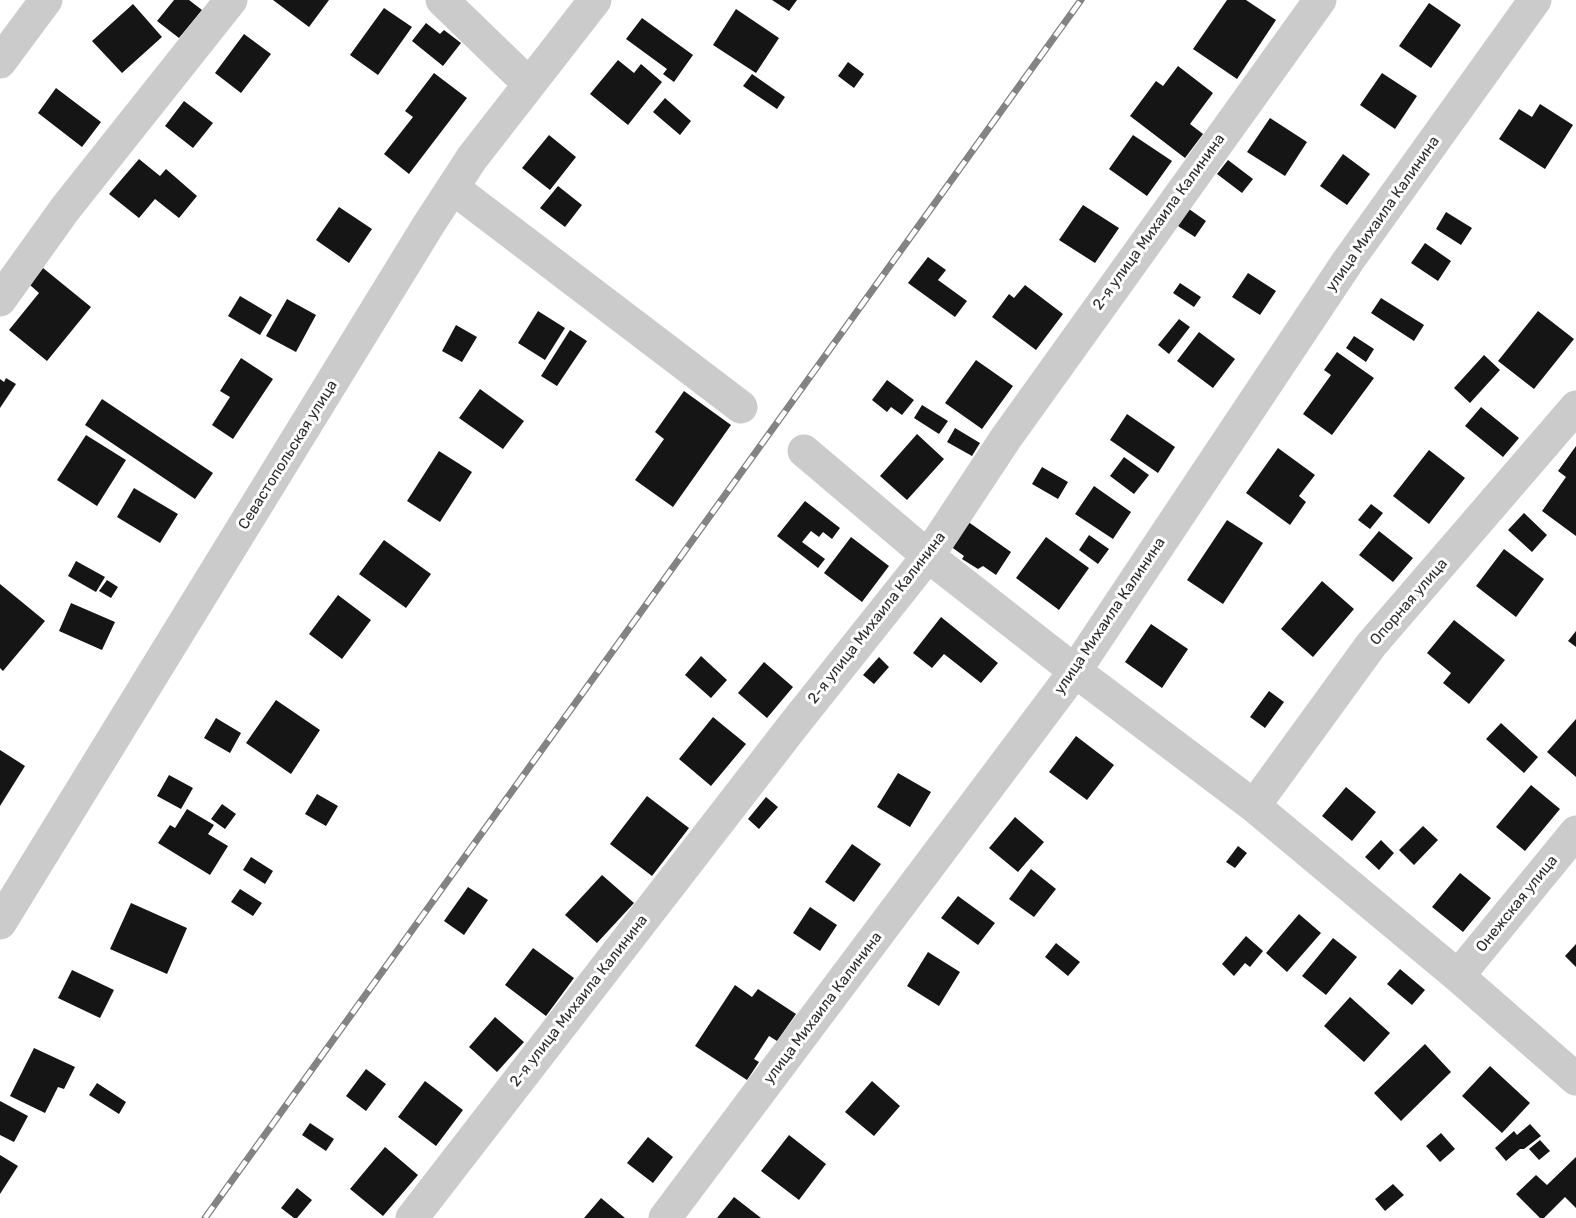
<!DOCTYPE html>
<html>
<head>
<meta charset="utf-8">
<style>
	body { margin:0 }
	canvas { display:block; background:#fff }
</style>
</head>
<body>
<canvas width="1576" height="1218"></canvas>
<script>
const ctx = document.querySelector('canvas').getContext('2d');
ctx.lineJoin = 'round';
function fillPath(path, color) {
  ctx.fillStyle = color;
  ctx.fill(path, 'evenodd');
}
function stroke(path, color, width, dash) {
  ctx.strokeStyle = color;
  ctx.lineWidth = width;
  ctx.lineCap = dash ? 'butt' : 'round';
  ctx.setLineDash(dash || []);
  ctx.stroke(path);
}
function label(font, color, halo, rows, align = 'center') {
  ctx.font = font + ' Rubik,sans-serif';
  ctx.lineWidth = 6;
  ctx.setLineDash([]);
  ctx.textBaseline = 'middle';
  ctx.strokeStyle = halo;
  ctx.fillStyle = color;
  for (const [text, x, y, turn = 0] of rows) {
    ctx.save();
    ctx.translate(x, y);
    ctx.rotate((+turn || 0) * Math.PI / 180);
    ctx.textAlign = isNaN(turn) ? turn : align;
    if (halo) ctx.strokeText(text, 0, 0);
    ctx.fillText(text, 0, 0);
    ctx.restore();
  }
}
fillPath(new Path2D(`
	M174,0H189L202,10L179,38L157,21Z
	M273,0H329L309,27Z
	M772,0H797L789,11Z
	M1227,0H1246L1276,20L1237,79L1193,49Z
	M1429,3L1461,25L1431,68L1399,46Z
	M133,4L162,37L122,73L92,41Z
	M384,8L412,27L378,75L350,55Z
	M736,9L779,38L756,73L713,45Z
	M642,18L693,55L674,82L663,74L667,69L626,39Z
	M426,23L440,34L444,30L461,43L443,66L412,41Z
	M244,34L271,54L241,93L215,73Z
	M618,60L634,73L641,64L662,82L628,125L590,94Z
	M848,62L864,74L854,88L838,76Z
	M1178,66L1213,93L1190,124L1203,134L1185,158L1130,116L1156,81L1163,86Z
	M434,73L467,98L409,174L384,154L413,117L405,111Z
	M1382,73L1417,96L1395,129L1360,105Z
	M752,74L785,97L777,109L743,86Z
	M56,88L101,122L82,147L38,113Z
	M665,98L691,121L680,135L653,112Z
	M184,101L213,123L193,148L165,126Z
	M1540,104L1573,125L1545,169L1499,139L1519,109L1532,117Z
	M1270,118L1307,142L1285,176L1247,152Z
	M549,135L576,157L550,190L522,168Z
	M1133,135L1172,161L1147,196L1109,169Z
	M1343,154L1370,174L1347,205L1320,186Z
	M139,159L160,176L166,169L197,196L179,218L155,199L139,218L109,194Z
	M1228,160L1253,179L1242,193L1217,174Z
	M558,186L582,205L565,227L540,208Z
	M1083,205L1119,228L1095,263L1059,240Z
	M339,207L372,229L349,263L316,240Z
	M1189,209L1206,221L1195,237L1178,226Z
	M1446,212L1472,228L1461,245L1436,229Z
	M1425,243L1451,261L1438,281L1411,263Z
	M928,257L946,270L938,280L967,301L955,317L908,283Z
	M43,268L91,307L47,361L9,330L39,293L30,285Z
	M1248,273L1276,291L1260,315L1232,297Z
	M1180,283L1201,297L1194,307L1173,293Z
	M1025,285L1063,314L1036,350L992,317L1009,294L1014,298Z
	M240,296L272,315L260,335L228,316Z
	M1381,298L1424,325L1414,341L1371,313Z
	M287,299L316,315L296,352L266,336Z
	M538,311L565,328L545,360L518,343Z
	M1538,311L1574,339L1534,389L1498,361Z
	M1179,319L1190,327L1169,354L1158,345Z
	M456,325L477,337L462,362L442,351Z
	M570,330L587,341L557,386L541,376Z
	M1199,332L1235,359L1213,388L1177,361Z
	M1354,336L1374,349L1366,362L1346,348Z
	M1337,352L1374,378L1332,435L1303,414L1331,375L1324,370Z
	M1484,355L1500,370L1470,403L1454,388Z
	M241,358L273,379L233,439L212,425L230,397L220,391Z
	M976,360L1013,386L982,429L945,403Z
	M6,378L16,384L0,408V379L4,382Z
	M887,380L914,400L902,415L891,407L887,412L872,400Z
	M480,389L524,421L503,449L459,418Z
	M684,391L731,425L673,507L635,480L664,439L655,432Z
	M102,399L213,473L195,499L85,425Z
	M922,405L948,421L939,434L914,418Z
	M1481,407L1519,438L1503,457L1465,426Z
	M1127,414L1175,447L1158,473L1110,440Z
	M955,428L980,443L972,456L947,442Z
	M917,434L944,459L907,500L880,476Z
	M86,435L126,460L97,506L57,480Z
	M1576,446V536L1542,511L1566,477L1558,471Z
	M1278,448L1315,475L1299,496L1306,502L1290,525L1246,493Z
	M1429,450L1465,478L1429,524L1393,496Z
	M439,451L472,472L440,522L407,501Z
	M1124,457L1149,475L1134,494L1110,476Z
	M1042,467L1068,482L1058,499L1032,484Z
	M1094,486L1131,512L1113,539L1075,514Z
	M134,488L178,514L160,543L117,517Z
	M805,501L840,528L832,539L823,532L819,537L811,531L802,542L825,559L818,568L777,536Z
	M1371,504L1383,513L1370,529L1358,520Z
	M1524,513L1547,535L1532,552L1508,530Z
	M1227,520L1263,543L1223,604L1187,580Z
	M967,521L1011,552L996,575L983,566L978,569L962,559L964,556L950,546Z
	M1379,531L1413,558L1393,582L1359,555Z
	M1089,535L1109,549L1098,564L1079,550Z
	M851,537L889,566L862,602L824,573Z
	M1046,537L1089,568L1059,610L1016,578Z
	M384,540L431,574L406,608L359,574Z
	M1504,549L1544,579L1516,617L1476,586Z
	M76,561L105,577L96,592L68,576Z
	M107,580L118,587L111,598L99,591Z
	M1322,581L1354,609L1313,657L1281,629Z
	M0,584L45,621L3,671L0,668Z
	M338,595L371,620L342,659L309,634Z
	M71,603L115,622L102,650L59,631Z
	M941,617L998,663L981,683L944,654L932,668L913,653Z
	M1454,620L1505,660L1469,704L1443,683L1451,673L1427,653Z
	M1151,624L1188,649L1162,688L1125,662Z
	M1576,631V647L1568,641Z
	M701,656L727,680L711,698L685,675Z
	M879,657L889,667L874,684L863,675Z
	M764,662L793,687L767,718L738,693Z
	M1269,691L1284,702L1265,728L1250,717Z
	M276,700L320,730L291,774L246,743Z
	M713,717L746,744L711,786L679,759Z
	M216,718L241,733L230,753L204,738Z
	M1576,719V777L1547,752Z
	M1501,723L1538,757L1524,773L1486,739Z
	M1076,736L1114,765L1087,800L1049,772Z
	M0,750L25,766L0,806Z
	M898,773L931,792L910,827L877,807Z
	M169,775L193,788L181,809L157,796Z
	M1531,785L1560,809L1525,851L1496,827Z
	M1346,787L1376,812L1352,841L1322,816Z
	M317,794L338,806L326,826L305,814Z
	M647,796L689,828L652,876L610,844Z
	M766,797L778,807L759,829L748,819Z
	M222,804L236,814L225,829L211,819Z
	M187,809L214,825L208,834L228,846L210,875L158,843L170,825L175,828Z
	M1015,817L1044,842L1018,872L989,848Z
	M1423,826L1438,840L1414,865L1399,850Z
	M1381,840L1394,853L1379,870L1365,857Z
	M852,844L881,864L854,902L825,882Z
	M1238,846L1247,853L1235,868L1226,862Z
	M251,857L273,871L265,884L243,870Z
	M1031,869L1056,889L1034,917L1009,899Z
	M1460,873L1491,898L1463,932L1432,907Z
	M602,875L634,903L597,943L565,915Z
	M468,887L488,900L464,935L444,921Z
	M240,889L262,903L253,916L231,902Z
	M958,896L995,923L978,945L941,918Z
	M131,903L187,928L167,974L110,949Z
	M810,907L837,925L820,951L793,933Z
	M1299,914L1321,933L1287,972L1266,953Z
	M1246,936L1263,951L1250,967L1245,963L1234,976L1222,964Z
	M1333,938L1357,957L1326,995L1302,976Z
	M1056,943L1080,962L1068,976L1045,957Z
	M1576,944V967L1565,956Z
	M533,948L574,978L546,1016L505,985Z
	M928,952L960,972L939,1006L907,986Z
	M1400,969L1425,990L1412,1005L1387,984Z
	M72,970L114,990L100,1018L58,998Z
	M735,985L752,997L758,989L796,1014L777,1041L769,1036L754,1059L759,1062L747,1080L695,1046Z
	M1350,997L1390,1033L1364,1062L1324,1026Z
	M495,1017L524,1042L497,1072L469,1047Z
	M1425,1044L1451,1072L1401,1121L1374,1093Z
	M34,1048L75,1067L64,1089L58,1087L45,1113L10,1096Z
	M1490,1066L1530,1103L1502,1133L1462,1096Z
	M366,1069L386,1084L366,1111L346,1096Z
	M425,1081L463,1110L436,1146L398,1117Z
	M872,1081L900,1106L874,1136L845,1112Z
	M97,1083L126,1102L119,1114L89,1095Z
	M0,1101L28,1116L14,1142L0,1135Z
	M310,1123L334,1139L326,1151L302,1135Z
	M1530,1124L1541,1136L1524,1149H1520L1506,1161L1495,1148L1514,1131L1517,1135Z
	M1441,1133L1455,1149L1440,1162L1426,1146Z
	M789,1135L826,1164L799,1200L761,1171Z
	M648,1137L673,1157L653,1183L627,1163Z
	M1540,1140L1550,1151L1539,1160L1529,1149Z
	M385,1147L418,1175L383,1216L350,1189Z
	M0,1155L18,1166L0,1194Z
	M1576,1157V1208L1565,1197L1544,1218H1540L1516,1194L1536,1175L1547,1185Z
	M1393,1184L1404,1195L1385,1211L1375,1199Z
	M297,1188L312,1200L297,1218H294L281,1208Z
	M734,1197L761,1218H717Z
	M601,1198L625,1218H584Z`), '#151515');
stroke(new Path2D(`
	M442,0L529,84
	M0,62L46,0
	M453,188L741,407
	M0,300L65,209L231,0
	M804,451L928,556L1075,671L1254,806L1458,976L1576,1079
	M1254,806L1371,645L1576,407
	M0,923L429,224L472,158L595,0
	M1458,976L1576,832
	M412,1218L792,727L928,556L1006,438L1320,0
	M665,1218L1075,671L1348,261L1535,0`), '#cbcbcb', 33);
const rail = new Path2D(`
	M205,1218L1081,0`);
stroke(rail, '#838383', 7);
stroke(rail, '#fff', 4.5, [14]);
label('15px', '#2e2e2e', '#fff', [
	["улица Михаила Калинина",1383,214,-55],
	["2-я улица Михаила Калинина",1159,222,-54],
	["Севастопольская улица",288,455,-58],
	["Опорная улица",1409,602,-49],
	["улица Михаила Калинина",1110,616,-56],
	["2-я улица Михаила Калинина",877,618,-52],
	["Онежская улица",1517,904,-51],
	["2-я улица Михаила Калинина",579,1001,-52],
	["улица Михаила Калинина",823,1008,-53]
]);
</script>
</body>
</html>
